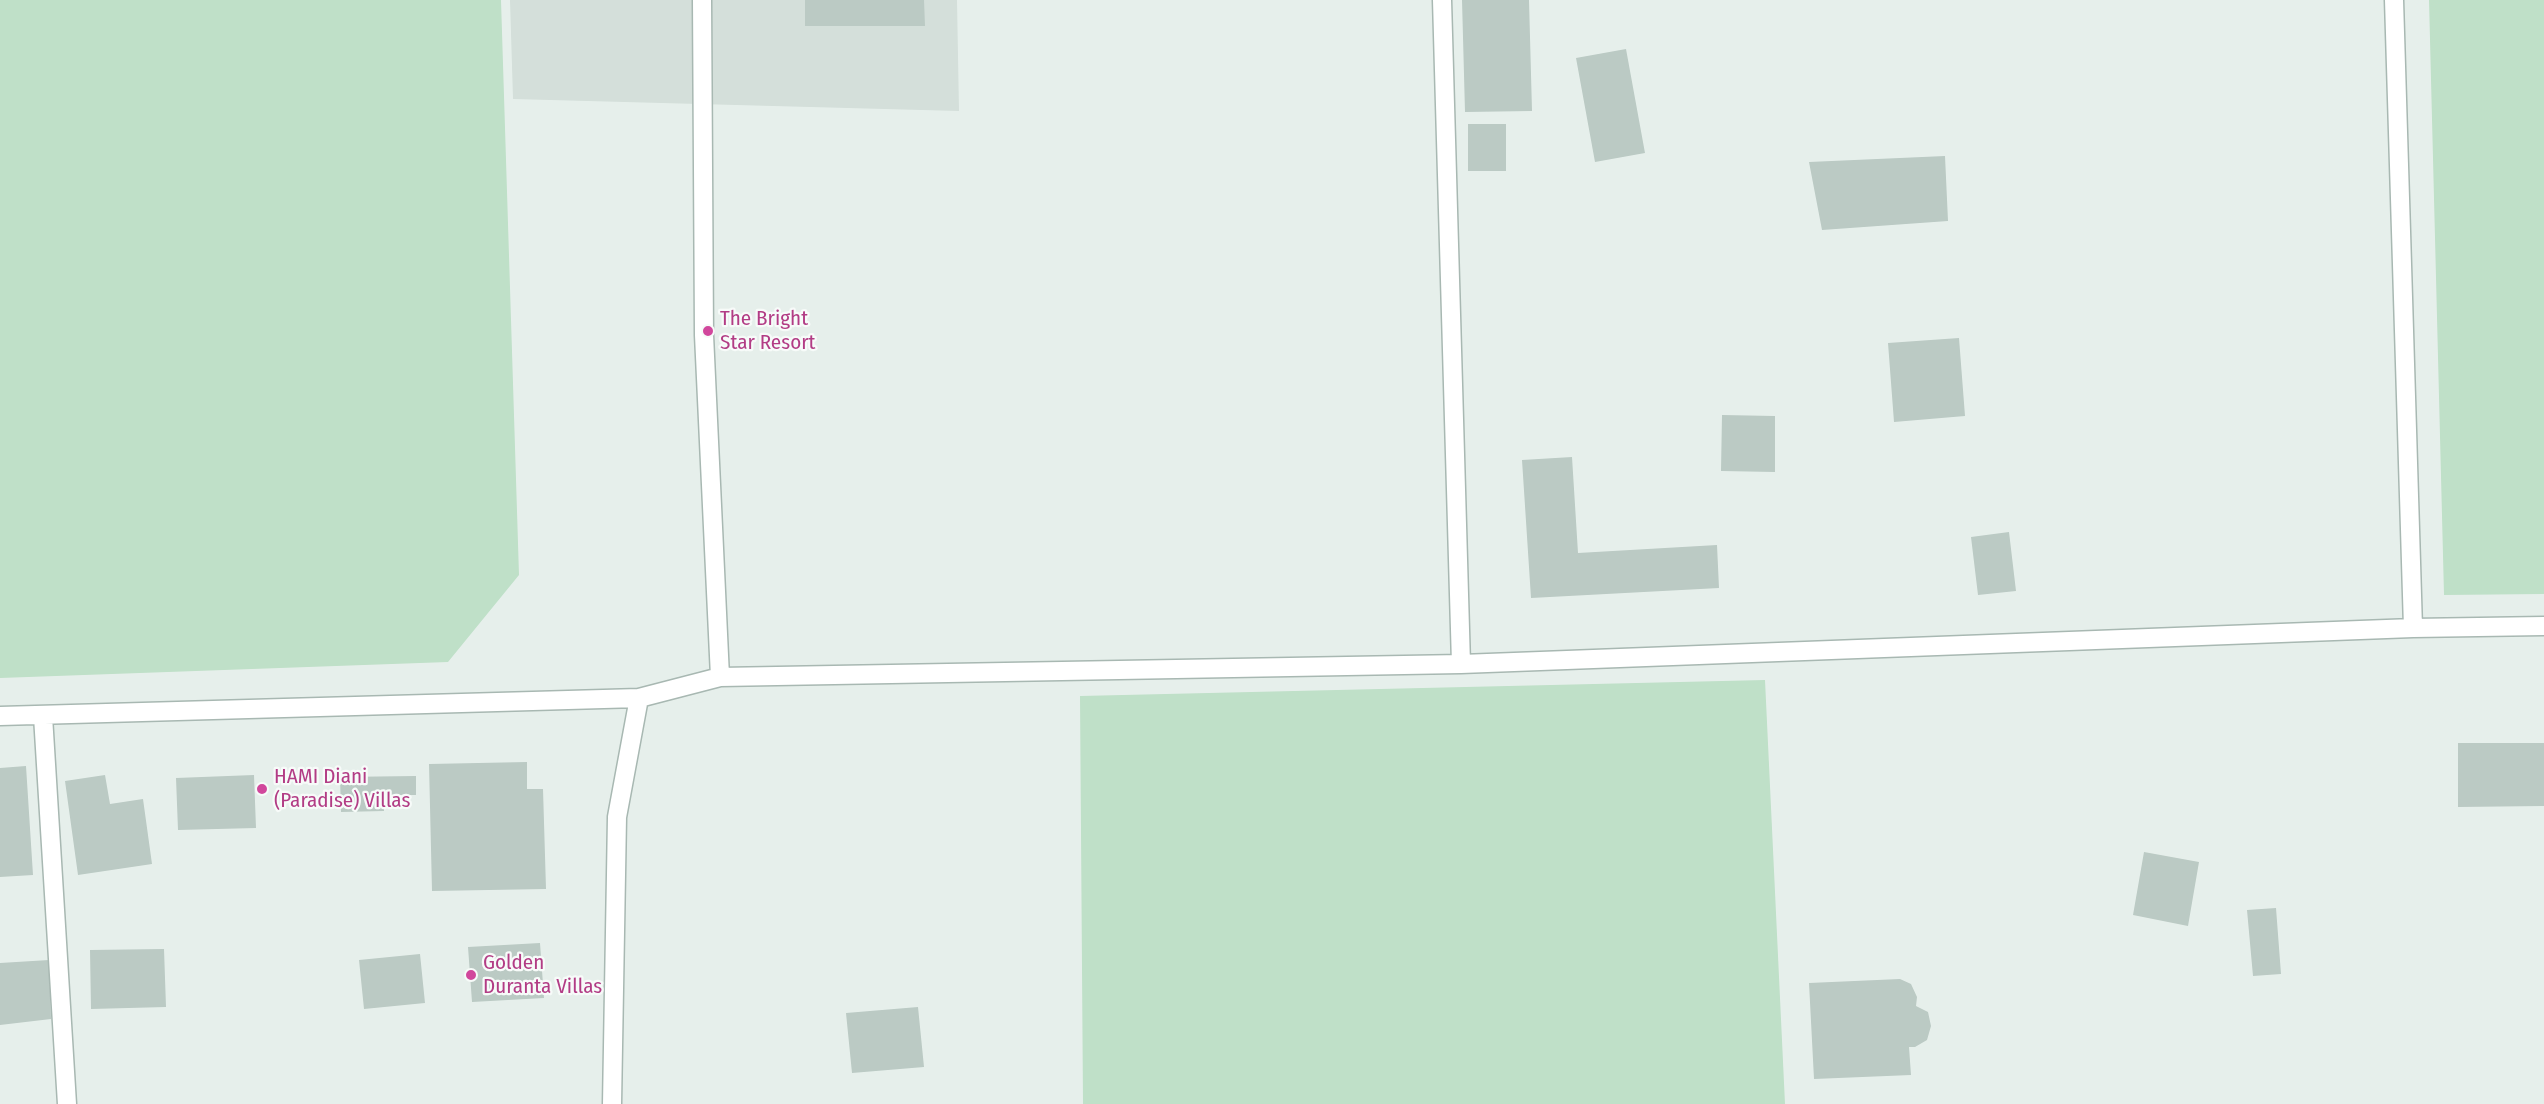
<!DOCTYPE html>
<html>
<head>
<meta charset="utf-8">
<style>
	body { margin:0 }
	canvas { display:block; background:#e6efeb }
</style>
</head>
<body>
<canvas width="2544" height="1104"></canvas>
<script>
const ctx = document.querySelector('canvas').getContext('2d');
ctx.lineJoin = 'round';
function fillPath(path, color) {
  ctx.fillStyle = color;
  ctx.fill(path, 'evenodd');
}
function stroke(path, color, width, dash) {
  ctx.strokeStyle = color;
  ctx.lineWidth = width;
  ctx.lineCap = dash ? 'butt' : 'round';
  ctx.setLineDash(dash || []);
  ctx.stroke(path);
}
function label(font, color, halo, rows, align = 'center') {
  ctx.font = font + ' "Fira Sans Condensed",sans-serif';
  ctx.lineWidth = 4.5;
  ctx.setLineDash([]);
  ctx.textBaseline = 'middle';
  ctx.strokeStyle = halo;
  ctx.fillStyle = color;
  for (const [text, x, y, turn = 0] of rows) {
    ctx.save();
    ctx.translate(x, y);
    ctx.rotate((+turn || 0) * Math.PI / 180);
    ctx.textAlign = isNaN(turn) ? turn : align;
    if (halo) ctx.strokeText(text, 0, 0);
    ctx.fillText(text, 0, 0);
    ctx.restore();
  }
}
fillPath(new Path2D(`
	M510,0H957L959,111L513,99Z`), '#d4dfda');
fillPath(new Path2D(`
	M0,0H501L519,575L448,662L0,678Z
	M2429,0H2544V594L2444,595Z
	M1765,680L1785,1104H1083L1080,696Z`), '#bfe0c8');
fillPath(new Path2D(`
	M805,0H924L925,26H805Z
	M1462,0H1529L1532,111L1465,112Z
	M1626,49L1645,153L1595,162L1576,58Z
	M1468,124H1506V171H1468Z
	M1945,156L1948,221L1822,230L1809,162Z
	M1959,338L1965,416L1894,422L1888,343Z
	M1722,415L1775,416V472L1721,471Z
	M1572,457L1578,553L1717,545L1719,588L1531,598L1522,460Z
	M2009,532L2016,591L1978,595L1971,537Z
	M2458,743H2544V806L2458,807Z
	M527,762V789H543L546,889L432,891L429,764Z
	M26,766L33,875L0,877V768Z
	M105,775L110,804L143,799L152,864L78,875L65,781Z
	M254,775L256,828L178,830L176,778Z
	M416,776V795H384V811L341,812L340,777Z
	M2144,852L2199,862L2188,926L2133,915Z
	M2276,908L2281,974L2253,976L2247,910Z
	M540,943L544,998L472,1002L468,947Z
	M164,949L166,1007L91,1009L90,950Z
	M420,954L425,1003L364,1009L359,960Z
	M49,960L51,1019L0,1025V963Z
	M1900,979L1911,984L1917,997L1916,1006L1928,1012L1931,1026L1927,1040L1915,1047H1909L1911,1075L1814,1079L1809,983Z
	M918,1007L924,1067L852,1073L846,1013Z`), '#bbcac4');
const street = new Path2D(`
	M1442,0L1461,664
	M2394,0L2413,628
	M720,677L1461,664L2413,628L2544,626
	M0,716L639,698
	M43,716L67,1104
	M612,1104L617,817L639,698L720,677L704,335L702,0`);
stroke(street, '#a8b8b2', 21);
stroke(street, '#fff', 18);
for (const [x, y, r, color] of [
	[708,331,6,"#d1479c"],
	[262,789,6,"#d1479c"],
	[471,975,6,"#d1479c"]
]) {
  const dot = new Path2D();
  dot.arc(x, y, r, 0, 2 * Math.PI);
  ctx.fillStyle = color;
  ctx.fill(dot);
  stroke(dot, '#f7fbf9', 2);
}
label('21px', '#b23c85', '#f7fbf9', [
	["The Bright",720,319],
	["Star Resort",720,343],
	["HAMI Diani",274,777],
	["(Paradise) Villas",274,801],
	["Golden",483,963],
	["Duranta Villas",483,987]
], 'left');
</script>
</body>
</html>
